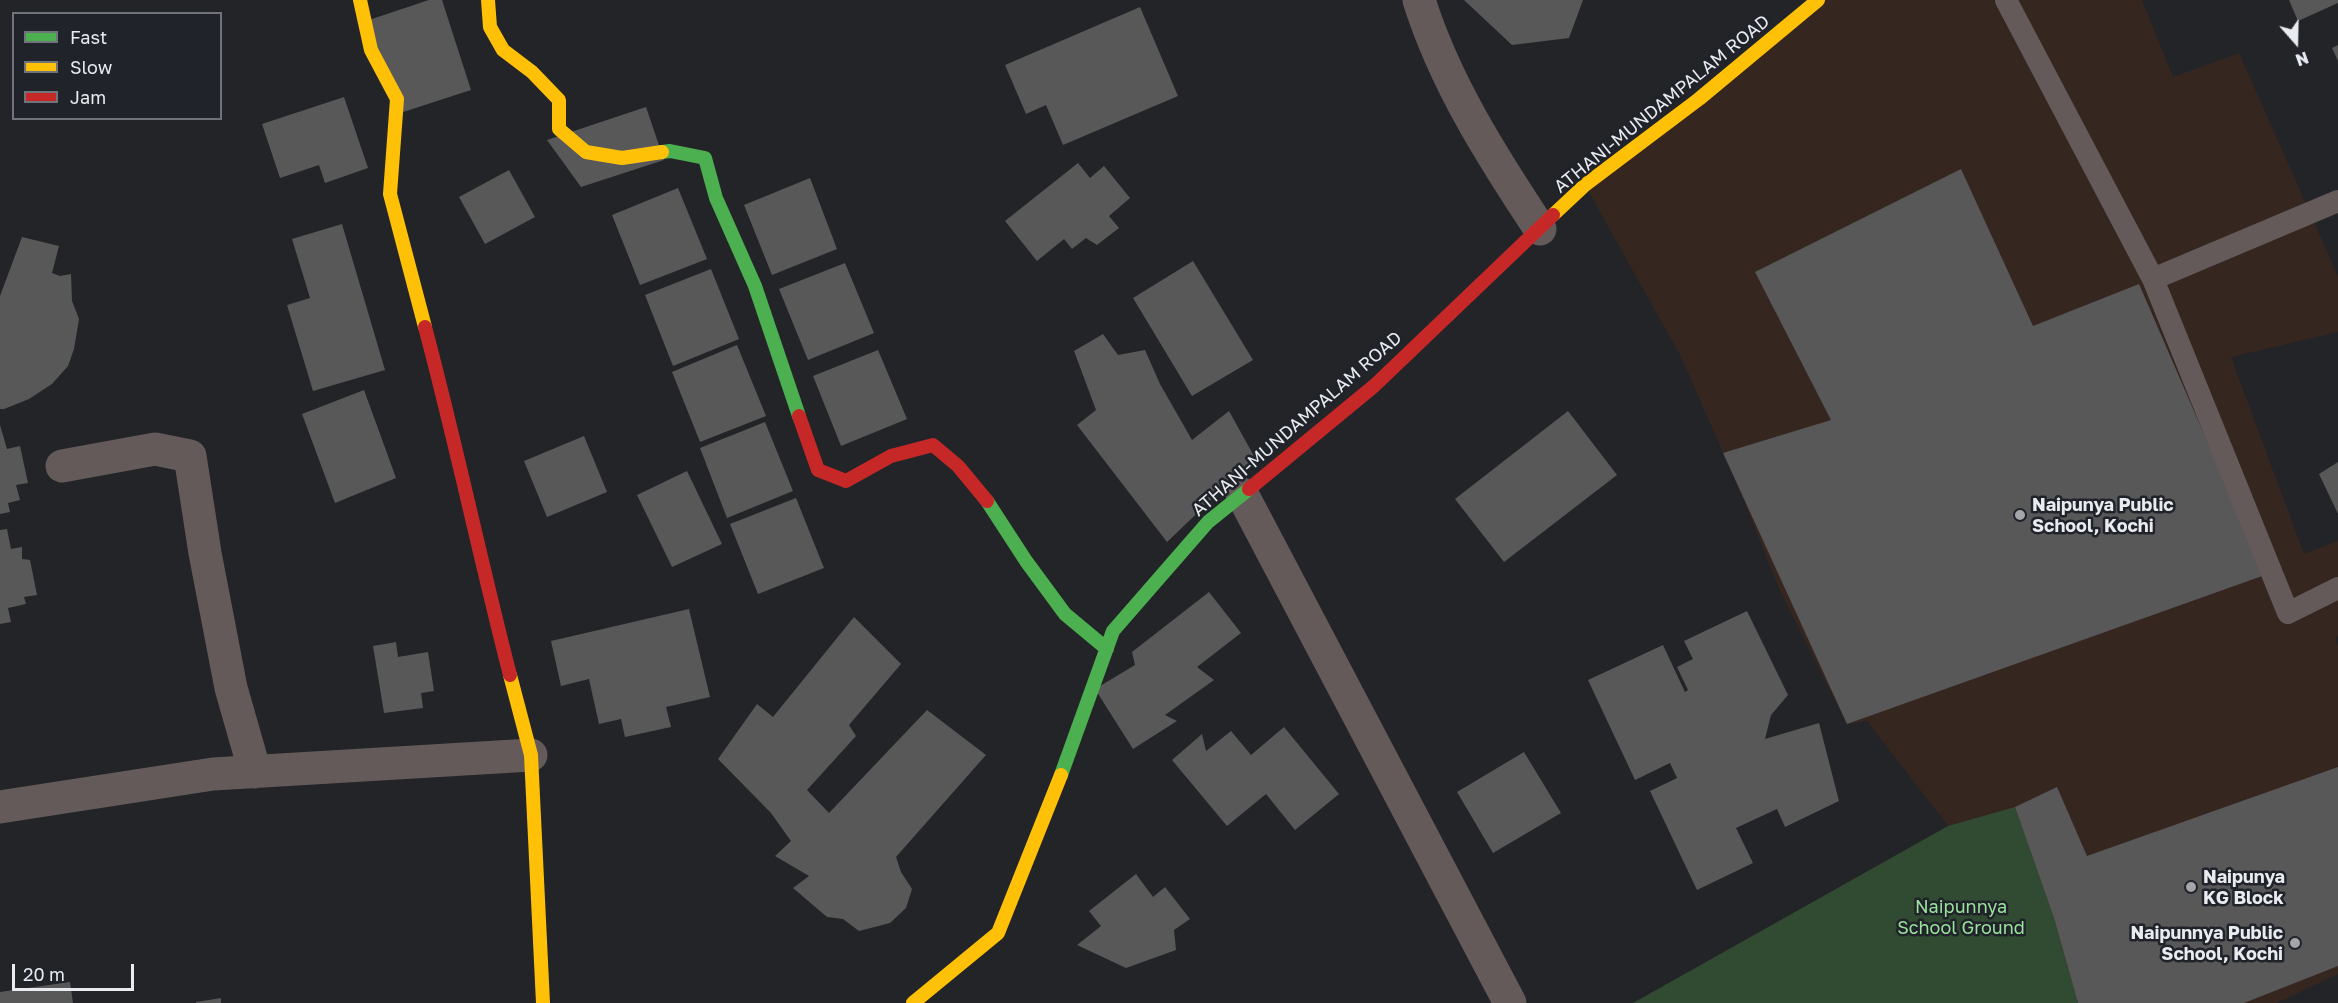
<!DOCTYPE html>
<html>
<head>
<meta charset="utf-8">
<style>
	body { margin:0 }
	#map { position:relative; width:2338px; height:1003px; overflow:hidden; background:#222428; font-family:"Golos Text",sans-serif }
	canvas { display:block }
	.legend { position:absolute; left:12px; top:12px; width:210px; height:108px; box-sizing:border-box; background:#20232a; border:2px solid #707379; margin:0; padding:8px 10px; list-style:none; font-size:18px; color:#e8ebef }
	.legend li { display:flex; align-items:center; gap:12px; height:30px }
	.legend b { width:30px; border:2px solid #707379 }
	.north { position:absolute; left:2266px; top:12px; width:60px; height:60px; -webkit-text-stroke:4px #20232a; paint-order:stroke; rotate:160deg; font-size:16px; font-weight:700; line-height:24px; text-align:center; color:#e8ebef }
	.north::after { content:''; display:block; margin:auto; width:21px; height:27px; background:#e8ebef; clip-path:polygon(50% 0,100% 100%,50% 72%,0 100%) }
	.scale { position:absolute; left:12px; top:964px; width:122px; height:27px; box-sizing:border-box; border:3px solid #e8ebef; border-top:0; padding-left:8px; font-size:18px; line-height:21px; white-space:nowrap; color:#e8ebef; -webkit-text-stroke:4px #20232a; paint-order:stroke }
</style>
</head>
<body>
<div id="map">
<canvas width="2338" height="1003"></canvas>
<ul class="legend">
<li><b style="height:8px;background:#4caf50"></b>Fast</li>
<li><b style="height:8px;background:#ffc107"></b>Slow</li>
<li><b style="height:8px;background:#c62828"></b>Jam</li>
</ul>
<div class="north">N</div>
<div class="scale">20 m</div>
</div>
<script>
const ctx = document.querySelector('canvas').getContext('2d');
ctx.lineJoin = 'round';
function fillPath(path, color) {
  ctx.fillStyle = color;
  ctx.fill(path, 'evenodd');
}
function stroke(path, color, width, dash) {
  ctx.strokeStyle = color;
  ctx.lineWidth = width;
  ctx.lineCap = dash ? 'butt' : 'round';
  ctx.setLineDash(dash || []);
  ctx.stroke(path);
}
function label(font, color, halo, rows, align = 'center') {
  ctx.font = font + ' "Golos Text",sans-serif';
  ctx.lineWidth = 5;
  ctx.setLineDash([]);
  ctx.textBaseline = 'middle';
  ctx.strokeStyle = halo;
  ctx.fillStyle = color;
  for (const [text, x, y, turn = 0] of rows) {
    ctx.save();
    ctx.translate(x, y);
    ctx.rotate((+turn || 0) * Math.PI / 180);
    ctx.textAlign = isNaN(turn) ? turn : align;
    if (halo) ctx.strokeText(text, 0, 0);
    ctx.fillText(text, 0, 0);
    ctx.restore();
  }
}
fillPath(new Path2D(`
	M1816,0H2142L2173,77L2239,53L2338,276V332L2231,357L2304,554L2338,541V636L2335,638L2338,646V974L2277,1003H1633L1948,826L1867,721L1847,724L1781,593L1739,489L1681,357L1585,185Z`), '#352620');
fillPath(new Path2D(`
	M2015,807L2054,918L2078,1003H1633L1948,826Z`), '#314a32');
fillPath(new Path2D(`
	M429,0H442L471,90L397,114L366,21Z
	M1464,0H1583L1569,38L1512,45Z
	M2289,0H2338V3L2298,21Z
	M1140,7L1178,96L1063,145L1046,105L1026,114L1005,65Z
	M2338,45V61L2332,48Z
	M344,97L368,168L325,183L319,165L280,178L262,124Z
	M646,107L664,160L581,187L547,140Z
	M1078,163L1090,178L1104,166L1130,198L1109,216L1119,228L1097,245L1086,238L1072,249L1064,239L1037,261L1005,221Z
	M1961,169L2033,326L2139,284L2265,575L1847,724L1723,453L1831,420L1755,272Z
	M509,170L535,217L485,244L459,197Z
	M810,178L837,249L772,275L744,205Z
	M678,188L707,259L640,285L612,215Z
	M342,224L385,370L313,391L287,305L310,298L292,239Z
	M22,237L59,246L52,273L60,276L71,274L72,301L79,319L74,349L68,366L52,384L29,399L4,409H0V296Z
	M1193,261L1253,360L1192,396L1133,298Z
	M845,263L874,333L808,360L779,289Z
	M711,269L739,339L673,366L645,295Z
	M1103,334L1118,355L1145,350L1160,384L1192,440L1229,411L1255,458L1167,542L1077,425L1096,410L1074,351Z
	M737,345L766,416L700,442L672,372Z
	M878,350L907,419L841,446L813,376Z
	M364,390L396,478L335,503L302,414Z
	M1568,411L1617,475L1504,562L1455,499Z
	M765,422L793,491L727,518L700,448Z
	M0,425L7,449L20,446L28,483L16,485L20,500L8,503L10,512L0,514Z
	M584,436L607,492L547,517L524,461Z
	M2338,462V514L2319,474Z
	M687,471L722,544L672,567L637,495Z
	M796,498L824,568L758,594L730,524Z
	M7,529L11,549L22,547V559L30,560L37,595L24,597L26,604L8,608L11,622L0,624V530Z
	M1209,592L1241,633L1197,667L1214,680L1165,715L1177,721L1133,749L1095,689L1135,665L1132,652Z
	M689,609L710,697L666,707L671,727L625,737L621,719L599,724L589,679L561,686L551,641Z
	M1747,611L1788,695L1771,715L1765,739L1819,723L1839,801L1785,827L1777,809L1736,828L1753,863L1697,890L1650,791L1677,778L1670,763L1635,780L1588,680L1663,645L1685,692L1688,690L1677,667L1693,659L1684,641Z
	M854,617L901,664L849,725L856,736L807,790L829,813L927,710L986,755L896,857L901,872L912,889L906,908L890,923L859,931L843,919L827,917L793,888L809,876L775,856L791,841L771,813L718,759L757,704L773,717Z
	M396,642L398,657L428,652L434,691L421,693L423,708L384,713L373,646Z
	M1284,727L1339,794L1295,830L1266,794L1227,826L1172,760L1202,734L1206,751L1231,731L1251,755Z
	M1524,752L1561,813L1493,853L1457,792Z
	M2338,767V966L2244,1003H2078L2054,918L2015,807L2057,787L2087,856Z
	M1136,874L1153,897L1165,887L1190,919L1174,930L1176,950L1126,968L1077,945L1101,926L1089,911Z
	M70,982L73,1003H0V992Z
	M221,998V1003H196V1002Z`), '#585859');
stroke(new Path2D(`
	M2006,0L2153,279L2288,613L2338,588
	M2153,279L2338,201`), '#635a59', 22);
stroke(new Path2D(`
	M1419,0C1445,83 1493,158 1540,229
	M62,466L155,449L190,456L205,553L231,688L255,772
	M1242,494L1510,1003
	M0,807L213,774L531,755`), '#635a59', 33);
stroke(new Path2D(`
	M662,152L670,151L705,158L716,198L755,286L799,416
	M987,501L1026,561L1065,614L1107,649
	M1061,775L1113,631L1208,522L1249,489`), '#4caf50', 14);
stroke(new Path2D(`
	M360,0L371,50L397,99L390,194L425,327
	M488,0L490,27L503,50L532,72L559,100V129L586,152L622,158L662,152
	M1553,215L1585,185L1699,99L1818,0
	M510,675L531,755L543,1003
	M913,1003L998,933L1061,775`), '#ffc107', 14);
stroke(new Path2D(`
	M425,327C456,443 480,559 510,675
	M799,416L818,470L846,481L891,456L933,445L958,466L987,501
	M1249,489L1374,386L1553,215`), '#c62828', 14);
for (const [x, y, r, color] of [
	[2020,515,6,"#a3a5a9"],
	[2191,887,6,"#a3a5a9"],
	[2295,943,6,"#a3a5a9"]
]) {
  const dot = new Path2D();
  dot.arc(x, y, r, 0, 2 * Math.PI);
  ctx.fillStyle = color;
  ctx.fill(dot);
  stroke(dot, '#20232a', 2);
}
label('18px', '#e8ebef', '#20232a', [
	["ATHANI-MUNDAMPALAM ROAD",1662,104,-39],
	["ATHANI-MUNDAMPALAM ROAD",1297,424,-41]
]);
label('bold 18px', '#e8ebef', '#20232a', [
	["Naipunya Public",2032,505],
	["School, Kochi",2032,526],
	["Naipunya",2203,877],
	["KG Block",2203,898],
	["Naipunnya Public",2283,933,"right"],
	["School, Kochi",2283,954,"right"]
], 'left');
label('18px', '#9ae39b', '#20232a', [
	["Naipunnya",1961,907],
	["School Ground",1961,928]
]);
</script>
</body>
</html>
